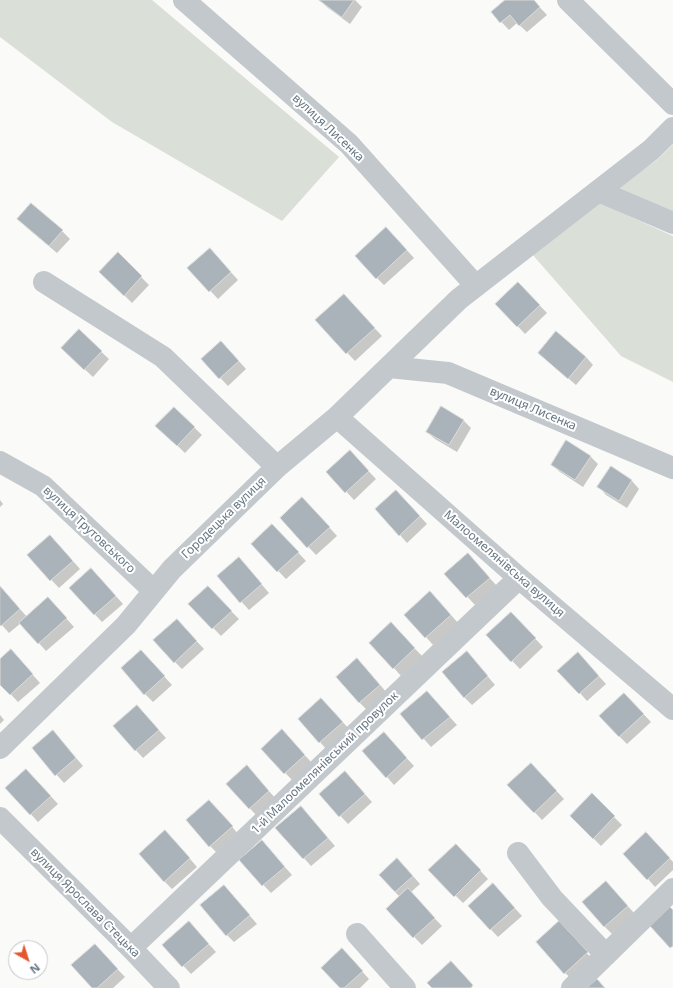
<!DOCTYPE html>
<html>
<head>
<meta charset="utf-8">
<style>
	body { margin:0 }
	#map { position:relative; width:673px; height:988px; overflow:hidden; background:#fafaf8; font-family:"Noto Sans",sans-serif }
	canvas { display:block }
	.north { position:absolute; left:8px; top:940px; width:40px; height:40px; box-sizing:border-box; background:#fff; border:1px solid #c1c8cd; border-radius:50%; rotate:141deg; font-size:11px; font-weight:700; line-height:16px; text-align:center; color:#657683 }
	.north::after { content:''; display:block; margin:auto; width:14px; height:18px; background:#e4572e; clip-path:polygon(50% 0,100% 100%,50% 72%,0 100%) }
</style>
</head>
<body>
<div id="map">
<canvas width="673" height="988"></canvas>
<div class="north">N</div>
</div>
<script>
const ctx = document.querySelector('canvas').getContext('2d');
ctx.lineJoin = 'round';
function fillPath(path, color) {
  ctx.fillStyle = color;
  ctx.fill(path, 'evenodd');
}
function stroke(path, color, width, dash) {
  ctx.strokeStyle = color;
  ctx.lineWidth = width;
  ctx.lineCap = dash ? 'butt' : 'round';
  ctx.setLineDash(dash || []);
  ctx.stroke(path);
}
function label(font, color, halo, rows, align = 'center') {
  ctx.font = font + ' "Noto Sans",sans-serif';
  ctx.lineWidth = 4;
  ctx.setLineDash([]);
  ctx.textBaseline = 'middle';
  ctx.strokeStyle = halo;
  ctx.fillStyle = color;
  for (const [text, x, y, turn = 0] of rows) {
    ctx.save();
    ctx.translate(x, y);
    ctx.rotate((+turn || 0) * Math.PI / 180);
    ctx.textAlign = isNaN(turn) ? turn : align;
    if (halo) ctx.strokeText(text, 0, 0);
    ctx.fillText(text, 0, 0);
    ctx.restore();
  }
}
fillPath(new Path2D(`
	M0,0H152L339,157L282,221L112,122L0,37Z
	M673,144V214L614,190L657,160Z
	M598,202L673,236V382L621,356L532,254Z`), '#dadfd7');
fillPath(new Path2D(`
	M320,0H355L362,7L350,24L328,8Z
	M506,0H533L547,15L527,32L517,23L509,30L492,12Z
	M26,227L62,231L70,239L57,253Z
	M394,236L414,258L384,285L377,278Z
	M118,254L149,285L132,303L101,272Z
	M217,257L238,280L218,299L189,268Z
	M518,283L547,313L525,334L497,304Z
	M351,303L382,336L355,361L317,321Z
	M79,331L109,359L93,377L62,348Z
	M229,350L246,369L228,386L203,360Z
	M539,353L586,357L593,365L576,385Z
	M174,408L202,435L185,453L157,426Z
	M441,408L464,421L471,428L457,452L435,439L427,432Z
	M590,456L598,464L583,487L560,472L552,465Z
	M357,459L376,479L354,500L328,472Z
	M611,468L632,481L639,489L627,508L606,495L599,487Z
	M404,499L427,524L407,543L400,535Z
	M0,500L3,504L0,507Z
	M310,506L337,536L316,555L281,518Z
	M280,533L306,561L286,579L252,544Z
	M58,544L80,569L59,588L29,556Z
	M475,562L497,586L475,605L446,574Z
	M246,566L269,593L249,610L218,576Z
	M99,577L123,604L102,622L70,588Z
	M0,586L27,617L55,606L74,627L46,651L21,623L9,633L0,623Z
	M215,595L239,619L221,636L190,604Z
	M438,600L458,623L433,645L426,637Z
	M519,621L543,647L520,669L487,635Z
	M184,628L204,649L182,669L175,662Z
	M398,631L422,656L401,676L394,668Z
	M141,651L172,685L153,702L145,694Z
	M18,658L40,683L18,702L0,683V660Z
	M474,660L495,685L472,705L464,697Z
	M585,661L606,684L587,701L580,693Z
	M365,667L387,693L367,710L359,702Z
	M427,692L457,725L431,747L402,714Z
	M632,702L651,722L627,744L619,736Z
	M137,706L166,738L143,758L114,726Z
	M329,707L350,730L327,750L320,742Z
	M0,715L4,720L0,724Z
	M289,738L312,763L293,781L262,749Z
	M60,739L83,766L64,783L33,748Z
	M391,741L414,766L394,785L387,777Z
	M531,764L564,799L542,820L509,785Z
	M254,774L276,799L257,816L227,784Z
	M34,778L58,804L38,822L7,788Z
	M352,780L372,802L348,824L320,794Z
	M592,795L622,825L601,846L571,816Z
	M217,809L239,835L218,854L210,846Z
	M308,815L335,846L311,866L277,828Z
	M173,839L197,867L172,889L164,881Z
	M654,841L673,862V870L655,887L648,879Z
	M456,845L488,879L463,903L430,870Z
	M269,849L292,875L271,893L240,860Z
	M405,867L420,884L410,893L442,926L422,945L387,909L400,897L395,892Z
	M606,882L635,914L612,934L604,926Z
	M500,892L522,916L498,937L469,906Z
	M231,894L257,924L234,942L227,935Z
	M196,930L216,952L191,974L164,945Z
	M566,930L594,961L573,980L565,973Z
	M102,953L125,977L113,988H93Z
	M349,957L369,979L360,988H341Z`), '#0003');
const building = new Path2D(`
	M319,0H354L342,17Z
	M505,0H534L540,7L519,26L510,15L500,23L491,12Z
	M31,203L63,230L49,246L17,219Z
	M386,227L407,250L376,279L355,256Z
	M210,248L231,272L209,292L187,268Z
	M118,252L142,276L124,296L99,272Z
	M518,282L540,305L517,327L495,304Z
	M344,294L375,328L346,354L315,320Z
	M79,329L102,351L84,370L61,348Z
	M556,331L586,357L568,379L538,353Z
	M221,341L239,361L219,379L201,359Z
	M441,406L464,420L449,445L426,432Z
	M174,407L195,427L177,446L155,426Z
	M566,440L591,456L575,480L551,465Z
	M350,450L369,471L345,493L326,472Z
	M611,466L632,480L619,501L597,487Z
	M396,490L420,516L399,536L375,509Z
	M302,497L330,527L307,548L280,518Z
	M272,524L299,552L277,572L251,544Z
	M50,535L73,561L50,581L27,555Z
	M468,553L490,578L466,598L444,574Z
	M239,557L262,584L240,603L217,576Z
	M91,568L116,596L94,615L69,588Z
	M0,586L20,609L1,626L0,625Z
	M208,586L232,611L212,629L188,604Z
	M430,591L451,615L425,638L404,615Z
	M48,597L67,618L38,644L19,623Z
	M511,612L536,638L511,662L486,635Z
	M177,619L197,641L174,663L153,640Z
	M391,622L415,648L393,669L369,643Z
	M11,649L33,674L10,695L0,685V659Z
	M141,650L165,676L144,695L121,668Z
	M467,651L488,676L464,698L442,672Z
	M578,652L599,676L579,694L557,671Z
	M357,658L380,685L359,703L336,677Z
	M427,691L450,717L422,740L400,714Z
	M624,693L644,714L619,737L599,716Z
	M321,698L343,722L319,743L298,719Z
	M137,705L159,730L135,751L113,726Z
	M282,729L305,755L284,774L261,749Z
	M53,730L76,758L55,776L32,748Z
	M384,732L407,758L386,778L362,751Z
	M531,763L557,791L534,813L507,785Z
	M247,765L269,791L249,809L226,784Z
	M26,769L51,796L30,815L5,788Z
	M345,771L365,794L339,817L319,794Z
	M592,793L615,816L593,839L570,816Z
	M209,800L233,826L209,847L186,820Z
	M301,806L328,838L303,859L275,828Z
	M165,830L190,858L164,882L139,854Z
	M646,832L670,858L647,880L623,854Z
	M262,840L285,867L262,886L239,860Z
	M456,844L481,870L454,897L428,870Z
	M397,858L413,876L395,892L379,875Z
	M606,881L628,906L604,927L582,902Z
	M493,883L515,908L490,930L468,906Z
	M224,885L250,915L226,936L200,905Z
	M408,888L435,918L413,938L386,909Z
	M670,907L673,910V946L670,948L650,926Z
	M189,921L209,944L182,967L162,945Z
	M559,921L588,952L564,974L536,942Z
	M95,944L118,969L97,988H92L71,965Z
	M342,948L363,971L344,988H340L321,968Z
	M451,961L473,985L471,988H432L427,983Z
	M597,979L605,988H587Z`);
fillPath(building, '#aab3b9');
stroke(building, '#dcdcda', 1);
stroke(new Path2D(`
	M184,0L349,144L476,286
	M568,0L673,104
	M598,191L673,223
	M44,282L163,357L277,467
	M389,367L448,373L673,468
	M337,417L519,578L673,709
	M0,462L43,486L154,591
	M0,748L126,625L172,569L277,467L337,417L459,299L651,150L673,128
	M0,818L131,948L169,988
	M518,853L552,898L606,955
	M357,934L405,988
	M131,948L519,578
	M572,988L673,889`), '#c3c8cc', 22);
label('12px', '#657683', '#fff', [
	["вулиця Лисенка",328,128,43],
	["вулиця Лисенка",533,409,23],
	["Городецька вулиця",224,518,-44],
	["вулиця Трутовського",89,530,43],
	["Малоомелянівська вулиця",504,564,41],
	["1-й Малоомелянівський провулок",325,763,-44],
	["вулиця Ярослава Стецька",85,903,45]
]);
</script>
</body>
</html>
